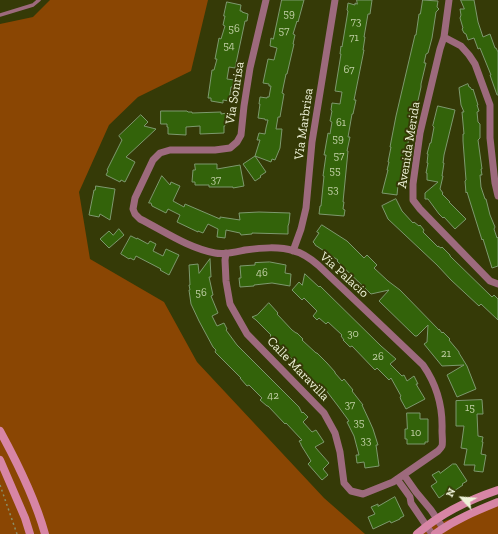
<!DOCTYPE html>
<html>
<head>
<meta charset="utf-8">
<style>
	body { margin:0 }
	#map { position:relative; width:498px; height:534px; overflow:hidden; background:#353a07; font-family:"Zilla Slab",serif }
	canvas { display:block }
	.north { position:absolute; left:442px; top:478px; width:40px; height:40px; -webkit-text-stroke:3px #353a07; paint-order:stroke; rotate:296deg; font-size:11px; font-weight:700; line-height:16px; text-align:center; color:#eff3d9 }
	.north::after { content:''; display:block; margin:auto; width:14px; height:18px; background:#eff3d9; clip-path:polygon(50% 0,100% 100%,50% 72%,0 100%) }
</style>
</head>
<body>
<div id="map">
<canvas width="498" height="534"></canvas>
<div class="north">N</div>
</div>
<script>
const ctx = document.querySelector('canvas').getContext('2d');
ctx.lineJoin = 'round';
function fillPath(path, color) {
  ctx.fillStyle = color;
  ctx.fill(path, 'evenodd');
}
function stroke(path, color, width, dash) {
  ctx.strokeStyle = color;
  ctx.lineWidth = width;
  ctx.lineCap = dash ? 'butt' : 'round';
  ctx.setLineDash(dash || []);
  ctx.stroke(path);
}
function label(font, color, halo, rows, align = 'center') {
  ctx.font = font + ' "Zilla Slab",serif';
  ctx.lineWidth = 4;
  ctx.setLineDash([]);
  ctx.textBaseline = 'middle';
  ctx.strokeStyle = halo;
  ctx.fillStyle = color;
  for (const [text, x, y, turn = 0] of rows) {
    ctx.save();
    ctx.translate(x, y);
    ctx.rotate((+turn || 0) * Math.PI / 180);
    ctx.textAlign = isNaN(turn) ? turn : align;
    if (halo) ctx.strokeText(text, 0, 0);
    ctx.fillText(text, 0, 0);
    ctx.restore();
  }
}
fillPath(new Path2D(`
	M50,0H208L191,71L138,97L109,125L79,192L90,259L164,302L197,362L324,498L365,534H0V24L33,17Z
	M498,502V534H412L425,528Z`), '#8a4603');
const building = new Path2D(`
	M282,0H304L298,22L297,21L293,34L295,35L293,44H294L287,74H286L282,93L284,94L280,117H278L276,129H282L280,148L275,160L272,159L271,162L255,156L266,172L260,176L261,177L255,181L243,164L255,156L260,140H257L259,133L265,134L266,128L268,120H265V119L258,118L260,104H259L260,97L267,98V97H269L271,86H269V84L263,83L268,59L274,60L277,48L270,46L271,38L273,39Z
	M357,0H372L370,14H368L364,37H365L363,50H364L354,100H356L353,114H352L348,137H350L347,151H348L343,202H344L343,209L345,210L344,216L319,214L320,206H321L324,176H323L326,155H324L325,150L328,133L330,134L332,122L330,121L332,111L331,110L332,103L340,104L342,92L335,91L341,54H340L341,46L342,47L348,11L347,10L348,3L355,5V3L357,4Z
	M423,0L438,1L437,7L439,9L436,12L432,38L428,53L426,54L424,63H426L421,84V87L417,105H416L414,114H413L410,129L411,131L404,159L405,160L402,174L404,175L402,181H401L400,186L398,185L397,195L382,193L388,170H387L389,162H388L391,147H390L396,116L415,35H416L419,14H420Z
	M461,0H474L478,22L483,37L490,34L495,48H496L498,52V95H497L490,75H491L480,48L478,49L474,38L468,40L466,34L464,33L462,29L463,28L460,18L461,15L460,9H464Z
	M227,2L241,5L240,11H242V12L248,14L247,21H245L235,68L229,67L227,79L234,80L233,87H231L229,101L223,100V103L211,101V98H208L212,70H214L217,59H215L219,38L221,39L225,26L223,25L225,16H224Z
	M468,84L469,87H470L472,90L473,89L478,105H477L479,111L477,112L478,122L480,124V138L478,140L482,169H481L482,175H480L481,187L485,199H486L490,215L495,227L494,229L497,238L498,237V266L492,268L483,239L482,240L467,192L466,193L465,181L466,180L463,141V134H464L462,112H464L461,105L459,88Z
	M438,106L455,110L444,155L443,163H444L442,176H443L440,189L443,193L442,194L450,202H449L466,219L455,229L444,217L443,218L439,214L428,199H425V193L438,182L427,180V173H426L428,163H427L428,154H427L430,143H431L434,127L433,126Z
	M161,111H187L188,112H192V113L221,112V114L227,113L228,124H225V126H224V133L200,134V126L186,127V135L168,134V127H167V124H161Z
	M141,115L148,122L144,126L156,129L126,157L135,162L125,182L121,180L120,182L106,175L108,171L107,170L122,140L119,136Z
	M195,164H217V169L240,165L244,186L233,188V187H209V185H195V182H192L193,170H195Z
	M162,176L170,185L171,182L180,186L173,201L184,207L185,204L220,219V217L240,220L239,213L259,212L290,213L289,223L288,226V234L252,233V234L241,235L240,233L226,230L225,238L217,237L218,229L208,224L203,233L198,231V232L177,222L180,215L168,209L166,213L152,206L151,203H149Z
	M96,186L115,189L110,220L100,214L99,217L89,215L94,190H95Z
	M396,199L402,211L413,223L414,222L419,226L420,225L424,230L423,232L438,247V246L441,248L442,247L450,255V256L452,258L492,297L494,295L498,299V320L481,304L479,306L451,280L437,265L388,219L382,206Z
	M322,225L347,241L364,258L367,255L377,265L374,268L388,281L400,290L439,330V329L442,333L443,332L450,339L449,340L459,352V353L467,366L476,389L457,397L447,375L464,365L442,366L424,344L427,342L428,325L417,336H415L379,301L389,290L371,294L337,261L338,260L315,245V244L313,242L319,233L317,232Z
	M119,229L124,235L109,248L100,239L109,231L113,235Z
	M131,236L137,239V238L148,244L150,241L156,244L153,251L163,256L166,249L179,255L169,275L160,270L161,269L136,256L134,260L130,258L129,259L121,254Z
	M210,259L211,277H209L213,295L211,296L218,313L212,316L217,326L224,323L227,329L226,330L237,345L299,407L302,413L303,412L308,417L303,422L312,432L316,430L324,442L315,447L329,463L323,469L328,475L322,480L308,464L311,461L301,445V444L299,441L302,440L286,423L285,424L268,406H267L260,400L262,398L249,385L247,386L240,378H241L215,352L216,350L213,347L199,321L191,304L189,290H190L189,285H190L189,265L198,264L199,273Z
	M270,262L286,265L285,273L291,274L290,286L272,283L254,285V286L240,287L239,278H241L240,266L255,265V263Z
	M305,274L319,287L320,286L381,346L396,359L390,364L402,376L404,375L407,381L414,376L418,384H416L425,399L406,409L401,400L400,397L401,396L391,378L389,380L377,368L375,370L352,346L350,347L343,340H344L341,336L342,335L328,322L326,324L319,318L317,320L313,316L317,311L304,298L302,300L292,290L299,282L302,285Z
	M269,303L278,313L277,314L292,330L296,333H297L303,339L302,340L316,353H317L327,363L335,372V373L342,381L344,379L353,390L352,391L363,405H362L369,420L373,429L378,445H376L379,466L365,468L364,462L357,463L356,455H359L354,436L347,422L349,421L338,406L325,389L323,391L312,380H311L308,377V376L294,362V361L279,346L270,336L271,335L256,320L252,317L257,315Z
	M482,400L483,414H477L478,436L483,437L482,442H483L481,454L486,455L483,472L474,471L475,465H464L467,449L461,448L464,426H456V401Z
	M407,413H420V419H428V442H425V444H407V439H405V429H407Z
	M453,464H456L467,481L462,484L463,485L448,495L446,493L439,498L431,486L437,482L432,475L439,471L440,473Z
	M395,497L404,516L400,518V519L391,523L390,521L373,529L368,517L375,514L371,507L378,504V506Z`);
fillPath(building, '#33630a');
stroke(building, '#7d996e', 1);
stroke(new Path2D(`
	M0,485L17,534`), '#8b9069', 1.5, [2, 3]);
stroke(new Path2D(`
	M0,15L33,5L39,0`), '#9d6a7d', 3.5);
stroke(new Path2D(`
	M449,0L444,37L440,49L420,133L413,184V200L420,209L490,281L498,284
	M444,37L461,46L469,55L475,64L490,105V138L495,183L498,196
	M293,251L301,229L306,208L312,142L335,0
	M226,253L225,260L226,281L230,304L247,334L324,413L335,433L340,452L344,483L351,491L363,494L393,482L438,451C439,450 441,448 442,446C443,443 442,435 442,431C443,407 437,385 423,365L318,265C311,259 303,253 294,251C279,246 261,248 245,250C236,252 225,255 215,253C188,248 164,231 140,219L135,214L133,209L135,198L153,160L160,153L170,150H215L230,148L237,142L241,135L244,106L250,68L266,0
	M404,475L416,492L431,510L443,528
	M397,479L410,497L411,503L432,534`), '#9d6a7d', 7);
stroke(new Path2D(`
	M0,431C18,464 35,498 45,534
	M0,460L25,518L30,534
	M417,534C441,513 468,500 498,490
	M435,534C454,520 476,511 498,502`), '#d785a5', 8);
label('11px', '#c0cfa5', null, [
	["59",289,14],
	["73",356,22],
	["56",234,29],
	["57",284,31],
	["71",354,38],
	["54",229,46],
	["67",349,70],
	["61",341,123],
	["59",338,139],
	["57",339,156],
	["55",335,171],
	["37",216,180],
	["53",333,190],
	["46",262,273],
	["56",201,293],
	["30",353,334],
	["21",446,354],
	["26",378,357],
	["42",273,396],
	["37",350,405],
	["15",470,408],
	["35",359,423],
	["10",416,433],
	["33",366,441]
]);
label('13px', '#eff3d9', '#353a07', [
	["Via Sonrisa",235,93,-81],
	["Via Marbrisa",304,124,-82],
	["Avenida Merida",409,145,-81],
	["Via Palacio",344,275,42],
	["Calle Maravilla",298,369,46]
]);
</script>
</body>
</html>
